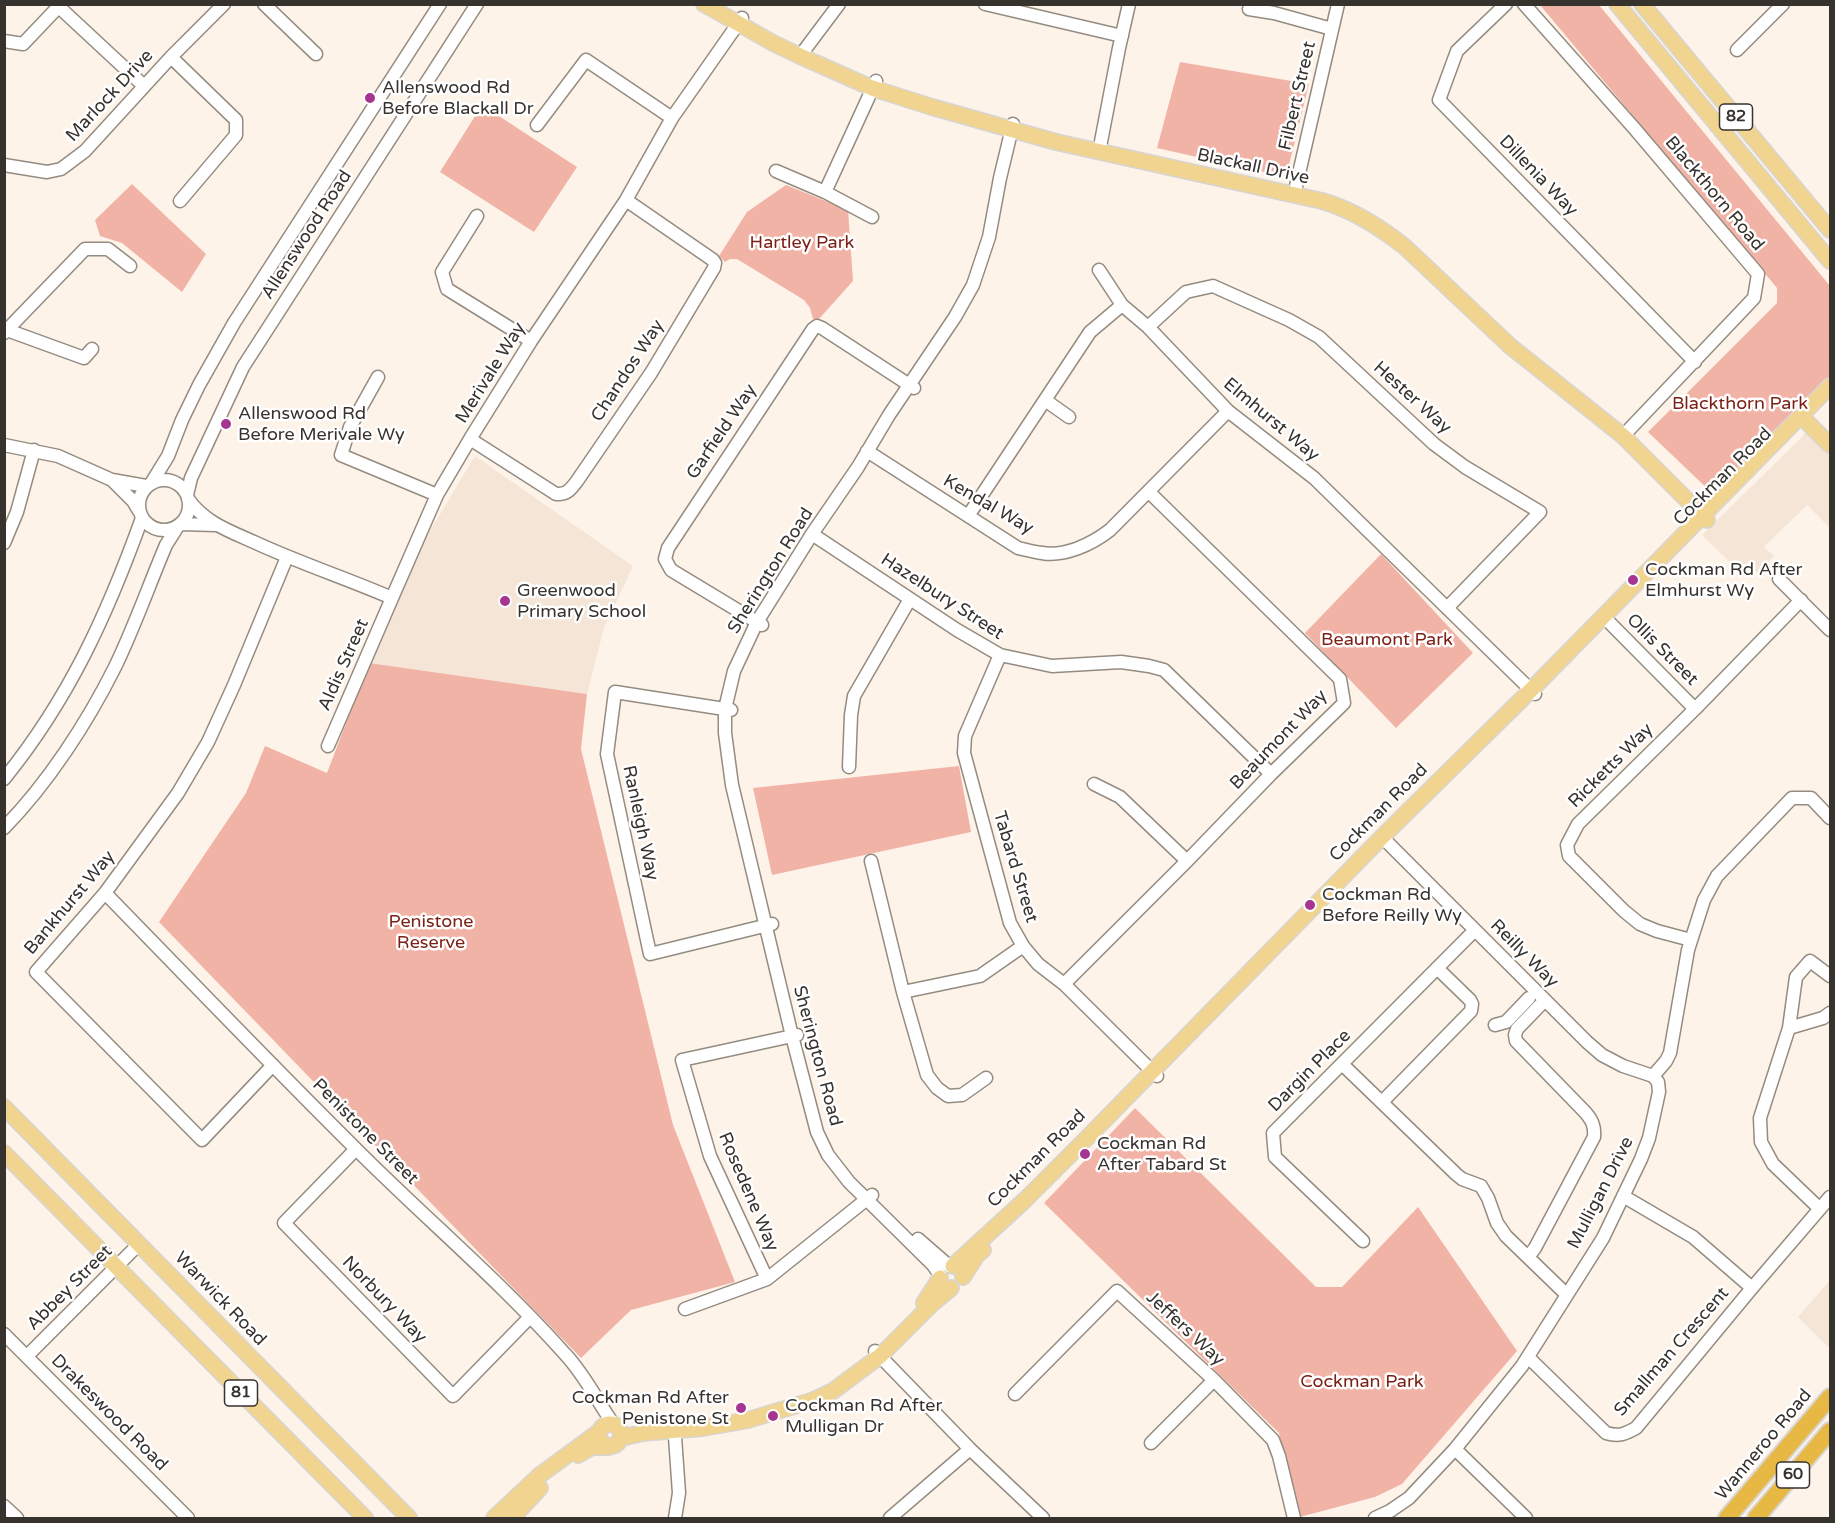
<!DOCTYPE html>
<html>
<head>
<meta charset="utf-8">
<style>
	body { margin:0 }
	#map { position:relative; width:1835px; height:1523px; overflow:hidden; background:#fef3e9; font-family:"Varela Round",sans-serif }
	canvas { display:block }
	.frame { position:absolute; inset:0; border:6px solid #36322e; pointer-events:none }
</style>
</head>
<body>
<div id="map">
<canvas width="1835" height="1523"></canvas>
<div class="frame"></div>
</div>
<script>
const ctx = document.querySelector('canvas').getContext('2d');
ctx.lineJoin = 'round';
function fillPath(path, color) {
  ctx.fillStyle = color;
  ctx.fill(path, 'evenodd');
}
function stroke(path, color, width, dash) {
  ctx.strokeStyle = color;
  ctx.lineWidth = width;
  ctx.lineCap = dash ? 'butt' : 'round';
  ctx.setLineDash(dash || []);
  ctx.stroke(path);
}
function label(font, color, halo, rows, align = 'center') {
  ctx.font = font + ' "Varela Round",sans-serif';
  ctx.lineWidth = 5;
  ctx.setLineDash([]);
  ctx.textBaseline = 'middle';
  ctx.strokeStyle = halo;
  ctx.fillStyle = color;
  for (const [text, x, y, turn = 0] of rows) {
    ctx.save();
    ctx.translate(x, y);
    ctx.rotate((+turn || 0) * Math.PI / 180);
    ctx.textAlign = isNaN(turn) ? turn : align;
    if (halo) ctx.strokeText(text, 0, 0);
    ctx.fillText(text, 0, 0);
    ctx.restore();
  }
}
fillPath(new Path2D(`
	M1808,427L1830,449V528L1807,505L1764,547L1774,556L1758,573L1749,566L1742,574L1702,535L1802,437Z
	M475,456L633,566L604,628L587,694L369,663L404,574Z
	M1830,1280V1349L1798,1317Z`), '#f5e5d6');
fillPath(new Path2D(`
	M1540,5H1599L1830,286V377L1714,495L1648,432L1777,303V288Z
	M1180,62L1309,84L1286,177L1157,148Z
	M482,105L577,167L534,232L440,172Z
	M132,184L206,254L182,292L122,243L100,236L95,220Z
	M786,185L848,210L853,281L818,320L813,319L810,308L804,300L737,259H730L725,262L719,256L747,212Z
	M1381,554L1473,653L1396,728L1305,633Z
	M369,663L587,694L581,749L673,1125L735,1282L631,1310L581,1358L159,922L246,793L265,746L327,773Z
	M959,766L971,832L772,875L753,788Z
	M1135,1108L1316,1287H1342L1418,1207L1517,1351L1402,1484L1375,1497L1296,1518L1279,1433L1044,1203Z`), '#f2b3a7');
const minor = new Path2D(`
	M264,4L316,54
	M985,4L1122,36
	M1506,4L1457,51L1439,100L1695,362
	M1524,4L1634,128L1758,274L1754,298L1623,436
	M59,7L144,86
	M1249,9L1274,13L1332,29
	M4,41L23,44L61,4
	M1737,50L1783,4
	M800,56L839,4
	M171,57L236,120V135L180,201
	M537,125L586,60L672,118
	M1099,152L1119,48L1129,4
	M4,165L47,172L61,169L85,151L171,57L224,4
	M776,171L825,192L872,217
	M825,192L876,81
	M1294,195L1338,4
	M477,216L442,272L447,289L531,341
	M1099,270L1122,305
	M1148,327L1186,292L1213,286L1289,320L1319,337L1434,444L1465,467L1540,512L1447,608
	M7,330L84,358L92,349
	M4,333L85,249H108L130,266
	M378,377L350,427L341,455L437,495
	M1045,400L1069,417
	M470,439L556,494C567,495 571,489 577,481L651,373L714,268L715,263L713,260L626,200
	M4,445L58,456L112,480L146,486
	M867,451L1018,548C1026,550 1034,552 1042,553C1065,557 1092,544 1110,530L1228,411
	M139 505a25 25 0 1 1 50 0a25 25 0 1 1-50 0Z
	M112,480L133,501L139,511
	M152,482L168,456L182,420L199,385L234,323L440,4
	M187,495L191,478L243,367L477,4
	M188,499C204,522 229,531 254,542C299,563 346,578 392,598L437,495L470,439L531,341L626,200L672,118L742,18
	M968,516L1090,332L1122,305L1148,327L1228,411L1314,478L1535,694
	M181,524L216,525
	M812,534L957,630L1000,655L1052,666L1121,662L1149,666L1164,670L1271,774
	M4,543L17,512L34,450
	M1779,579L1830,630
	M1603,616L1695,709
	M762,625L671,570L665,559L668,548L813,329L817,326L822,328L914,388
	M1000,655L965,736L964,753L1010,923L1023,946L1038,964L1064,984L1157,1076
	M731,710L615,692L607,754L650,954L772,924
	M328,746L392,598
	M849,767L851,715L854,696L910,599
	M4,779C69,699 107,615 142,518
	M1094,784L1120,797L1187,861
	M4,828C48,783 87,723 115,667C134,628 149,585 166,545L178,526
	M1382,837L1587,1042L1602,1055L1623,1066L1653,1076
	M871,861L903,992L980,976L1023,946
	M105,893C189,979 272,1066 357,1150C425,1218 501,1282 565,1354C585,1375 597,1401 614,1425
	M1691,940L1657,931L1640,924L1624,911L1569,856L1567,845L1578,824L1695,709L1801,600
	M1064,984L1187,861L1271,774L1344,703L1340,679L1149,492
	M903,992L927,1075L937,1088L948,1096L962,1095L986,1078
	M1495,1025L1506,1022L1529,998
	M1789,1028L1823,1018L1830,1013
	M1342,1064L1456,1174L1462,1179L1481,1186L1488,1198L1497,1223L1506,1236L1567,1295
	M273,1065L202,1140L36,972L105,893L178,793L208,742L234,685L287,557
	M1382,1102L1471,1011L1472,1004L1470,1000L1437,968
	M356,1149L284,1223L453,1396L530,1317
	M1623,1196L1693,1237L1752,1288
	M1820,1209L1773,1164L1761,1142L1760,1118L1789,1028L1796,977L1810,961L1830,976
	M918,1239L949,1266
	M1363,1241L1275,1157L1273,1133L1475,930
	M1528,1257L1535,1248L1594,1137C1595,1126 1592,1120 1585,1112L1516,1041L1515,1035L1517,1029L1545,1000
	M940,1275L933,1265L849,1182L828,1155L817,1132L792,1036L732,785L725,733V709L734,671L757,622L812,534L858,467L889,415L955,317L973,285L989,237L1000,178L1013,124
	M767,1279L710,1156L682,1060L797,1035
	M685,1309L767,1279L872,1195
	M4,1334L188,1518
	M875,1351L970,1449L1043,1518
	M27,1356L139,1244
	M1528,1357L1606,1433C1619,1437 1625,1434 1636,1428L1752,1288L1830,1197
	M1015,1394L1117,1291L1214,1380L1273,1440L1279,1456L1294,1518
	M674,1423L679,1493L675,1518
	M1151,1443L1214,1380
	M1455,1449L1526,1518
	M4,1506L17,1518
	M890,1518L970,1449
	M1375,1518L1390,1511L1409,1498L1455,1449L1522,1366L1603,1238L1641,1159L1649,1138L1659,1092L1658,1082L1653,1076L1666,1061L1670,1053L1688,950L1704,900L1717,876L1792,798H1811L1830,818`);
const major = new Path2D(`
	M704,4L773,43L800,56L872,88L932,107L1056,142L1322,201C1353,210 1380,227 1405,247L1510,346L1623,436L1707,520
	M1617,4L1830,261
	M1642,4L1830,230
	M1801,416L1830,445
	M4,1107L409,1518
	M4,1153L365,1518
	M953,1266L1025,1200L1087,1138L1382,837L1531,690L1830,386
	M963,1277L977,1255L983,1250
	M924,1303L940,1278
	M599 1435a11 11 0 1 1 22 0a11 11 0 1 1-22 0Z
	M621,1438L642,1433L703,1428L748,1420L814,1400L833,1391L880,1356L933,1303L951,1288
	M578,1455L592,1447H609
	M494,1518L540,1475L600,1431
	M512,1518L540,1488`);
const highway = new Path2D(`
	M1727,1518L1830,1397
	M1756,1518L1830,1431`);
stroke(minor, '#948b81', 15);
stroke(major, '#d7d6d5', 18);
stroke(highway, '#d7d6d5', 20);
stroke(minor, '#fff', 12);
stroke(major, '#f1d48f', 15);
stroke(highway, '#e8b844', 16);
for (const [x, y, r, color] of [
	[370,98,6,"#a53591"],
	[226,424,6,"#a53591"],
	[1633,580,6,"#a53591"],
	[505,601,6,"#a53591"],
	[1310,905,6,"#a53591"],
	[1085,1154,6,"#a53591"],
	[741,1408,6,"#a53591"],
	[773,1416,6,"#a53591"]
]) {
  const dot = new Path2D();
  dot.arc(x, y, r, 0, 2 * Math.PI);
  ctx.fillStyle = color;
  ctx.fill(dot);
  stroke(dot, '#fff', 2);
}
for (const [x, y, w] of [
	[1736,117,33],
	[241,1393,33],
	[1793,1475,33]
]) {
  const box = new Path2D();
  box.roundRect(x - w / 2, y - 13, w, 26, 4.5);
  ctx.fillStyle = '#fff';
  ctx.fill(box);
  stroke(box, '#36322e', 1.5);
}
label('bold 16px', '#36322e', null, [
	["82",1736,117],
	["81",241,1393],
	["60",1793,1475]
]);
label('18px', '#36322e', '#fff', [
	["Allenswood Rd",382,88],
	["Before Blackall Dr",382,109],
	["Allenswood Rd",238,414],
	["Before Merivale Wy",238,435],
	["Cockman Rd After",1645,570],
	["Elmhurst Wy",1645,591],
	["Greenwood",517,591],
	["Primary School",517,612],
	["Cockman Rd",1322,895],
	["Before Reilly Wy",1322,916],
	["Cockman Rd",1097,1144],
	["After Tabard St",1097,1165],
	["Cockman Rd After",729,1398,"right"],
	["Penistone St",729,1419,"right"],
	["Cockman Rd After",785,1406],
	["Mulligan Dr",785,1427]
], 'left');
label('18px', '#36322e', '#fff', [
	["Marlock Drive",110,96,-47],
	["Filbert Street",1298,96,-77],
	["Blackall Drive",1253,167,12],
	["Dillenia Way",1538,176,46],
	["Blackthorn Road",1714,194,50],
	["Allenswood Road",307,235,-57],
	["Chandos Way",628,371,-57],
	["Merivale Way",491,373,-58],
	["Hester Way",1412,398,42],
	["Elmhurst Way",1271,420,40],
	["Garfield Way",722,432,-56],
	["Cockman Road",1723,477,-45],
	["Kendal Way",988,505,30],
	["Sherington Road",771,571,-58],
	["Hazelbury Street",942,597,33],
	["Ollis Street",1662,650,45],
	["Aldis Street",344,665,-66],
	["Beaumont Way",1279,740,-46],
	["Ricketts Way",1611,766,-45],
	["Cockman Road",1379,813,-45],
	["Ranleigh Way",640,823,78],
	["Tabard Street",1015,867,73],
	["Bankhurst Way",70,903,-50],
	["Reilly Way",1524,954,45],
	["Sherington Road",817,1056,75],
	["Dargin Place",1310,1071,-45],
	["Penistone Street",365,1132,45],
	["Cockman Road",1037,1159,-45],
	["Rosedene Way",748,1192,67],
	["Mulligan Drive",1601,1193,-63],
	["Abbey Street",70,1288,-45],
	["Warwick Road",220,1299,46],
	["Norbury Way",384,1300,46],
	["Jeffers Way",1185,1329,43],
	["Smallman Crescent",1672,1352,-49],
	["Drakeswood Road",109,1413,45],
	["Wanneroo Road",1764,1445,-50]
]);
label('18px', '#7b2015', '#fff', [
	["Hartley Park",802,243],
	["Blackthorn Park",1740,404],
	["Beaumont Park",1387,640],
	["Penistone",431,922],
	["Reserve",431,943],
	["Cockman Park",1362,1382]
]);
</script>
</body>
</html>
